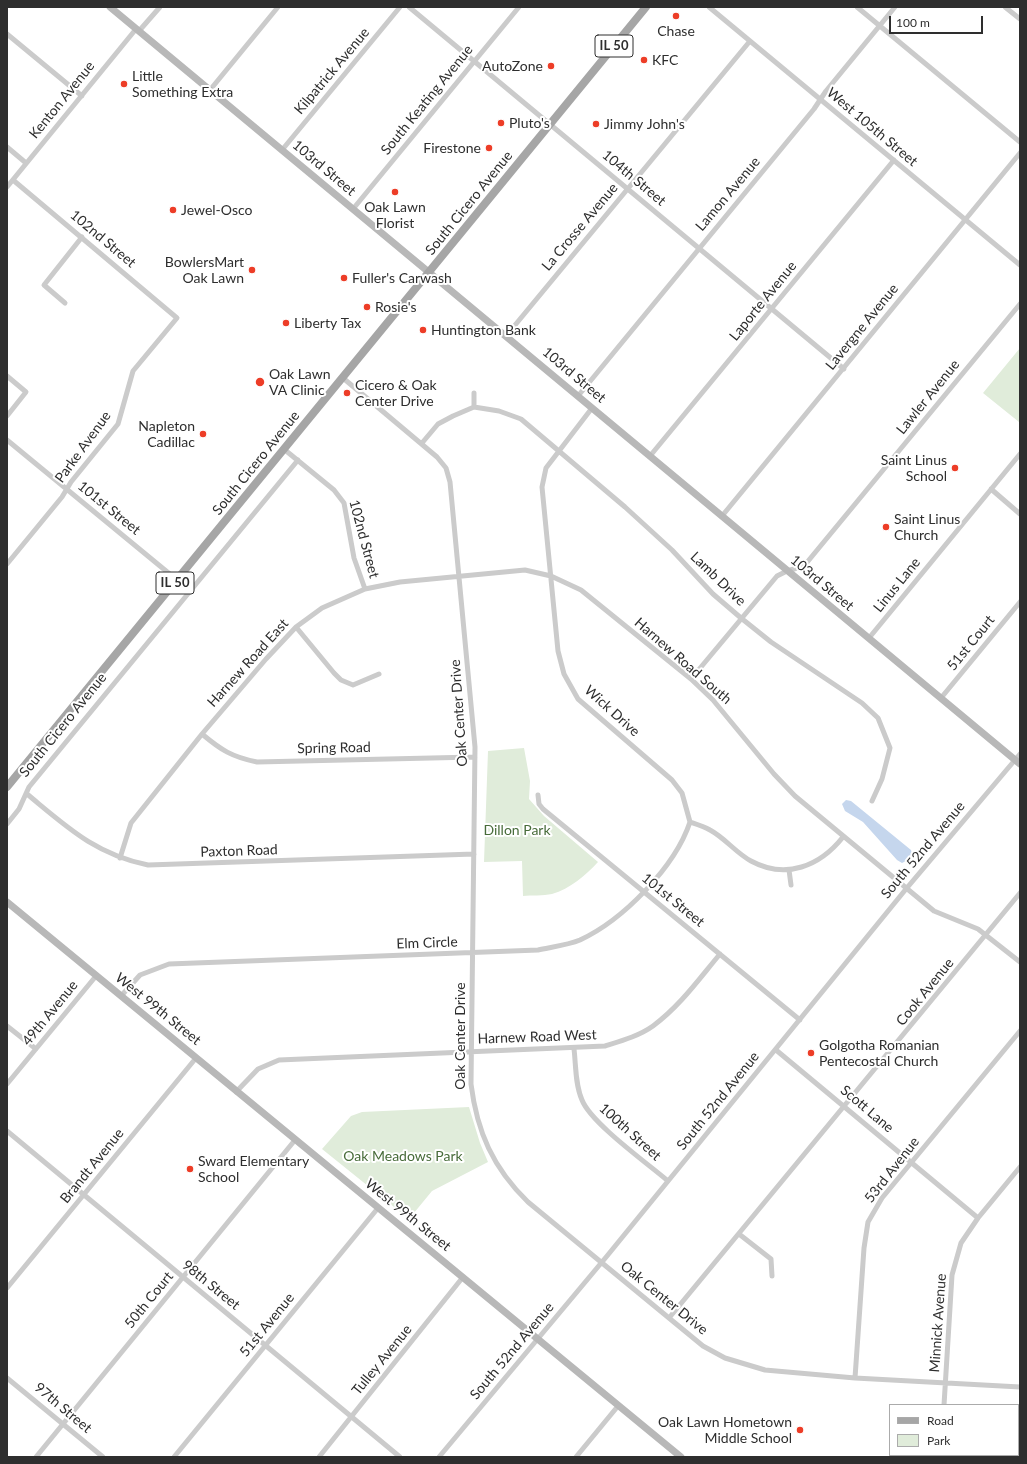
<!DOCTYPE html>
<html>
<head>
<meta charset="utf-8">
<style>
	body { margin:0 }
	#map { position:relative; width:1027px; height:1464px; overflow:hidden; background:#fff; font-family:Lato,sans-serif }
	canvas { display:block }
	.frame { position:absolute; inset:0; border:8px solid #2e2e2e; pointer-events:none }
	.legend { position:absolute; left:889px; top:1404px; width:130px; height:52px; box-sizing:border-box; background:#fff; border:1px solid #ababab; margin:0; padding:5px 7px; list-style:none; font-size:12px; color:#2e2e2e }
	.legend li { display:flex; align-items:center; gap:8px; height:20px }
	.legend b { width:20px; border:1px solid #ababab }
	.scale { position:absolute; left:889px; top:16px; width:94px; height:18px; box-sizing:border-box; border:2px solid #2e2e2e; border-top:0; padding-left:5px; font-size:12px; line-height:14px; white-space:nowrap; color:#2e2e2e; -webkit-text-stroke:3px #fff; paint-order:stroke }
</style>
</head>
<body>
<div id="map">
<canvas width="1027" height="1464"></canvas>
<div class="frame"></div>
<ul class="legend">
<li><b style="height:5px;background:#a6a6a6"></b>Road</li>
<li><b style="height:11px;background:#e0ecda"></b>Park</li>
</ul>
<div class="scale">100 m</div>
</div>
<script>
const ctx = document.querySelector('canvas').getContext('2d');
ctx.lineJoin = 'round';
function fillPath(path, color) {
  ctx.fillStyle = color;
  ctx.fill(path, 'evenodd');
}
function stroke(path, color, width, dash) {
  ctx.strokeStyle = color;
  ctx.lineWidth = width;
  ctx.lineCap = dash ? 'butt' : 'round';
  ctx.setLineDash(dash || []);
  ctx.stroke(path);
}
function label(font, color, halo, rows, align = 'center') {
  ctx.font = font + ' Lato,sans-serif';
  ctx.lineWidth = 4;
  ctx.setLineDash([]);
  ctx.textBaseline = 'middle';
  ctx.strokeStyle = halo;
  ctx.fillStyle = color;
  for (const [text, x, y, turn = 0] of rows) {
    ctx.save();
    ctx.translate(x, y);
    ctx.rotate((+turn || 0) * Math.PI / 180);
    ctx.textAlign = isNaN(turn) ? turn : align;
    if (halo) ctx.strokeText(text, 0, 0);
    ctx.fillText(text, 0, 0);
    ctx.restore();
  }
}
fillPath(new Path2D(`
	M1020,348V421L1019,422L983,393Z
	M524,748L530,781L529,799L544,816L598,862C586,875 570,889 552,894C543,896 532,895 523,896L522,861L484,862L488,751Z
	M469,1107L480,1143L488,1162L432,1191L409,1219L322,1149L351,1116L362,1112Z`), '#e0ecda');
fillPath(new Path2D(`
	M846,800L851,801L911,850L912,853L910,859L902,863L897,860L863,822L845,811L842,804Z`), '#c5d6ed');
stroke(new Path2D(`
	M409,7L844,369
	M709,7L1020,265
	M857,7L1020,142
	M1005,7L1020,19
	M139,31L160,7
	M7,34L82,96
	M210,90L278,7
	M7,147L26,163
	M282,150L400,7
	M7,187L136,29
	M353,209L519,7
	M65,303L44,285L82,237
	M506,336L750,41
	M7,376L26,392L7,416
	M343,378L437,457L446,468L450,482L475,747L471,1084C477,1132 493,1168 528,1202L703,1346L725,1358L765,1370L855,1378L1020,1387
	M474,393V407
	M578,396L814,109L826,91L895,7
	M592,408L546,468L542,487L558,651L564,674L578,699L672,780L682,793L690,822C696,824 703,826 710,830C725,838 736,853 751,861C786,880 820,866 843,837
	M7,440L177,580
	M422,443L438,424L453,416L474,407L499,411L521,419L625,507L672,550L713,594L741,618L771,642L862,703L878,718L890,748L882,779L872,801
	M285,450L334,490L344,503L354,558L365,589
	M650,456L894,160
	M991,489L1020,514
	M722,516L1020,153
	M7,564L62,497L71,482L118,424L133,371L177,318L13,180
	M296,627L334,673L341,680L353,685L379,674
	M869,638L1020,454
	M691,679L777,576L787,571L804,566L1020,304
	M941,698L1020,602
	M202,734C221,750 232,757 257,762L475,757
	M27,794C67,827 95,854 148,865L474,854
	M538,795L539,804L543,809L800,1020
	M7,824L19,809L29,787L298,460
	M120,858L131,823L202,734L266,659L296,627L322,608L365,589L400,582L525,570L551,576L581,590L691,679L713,700L774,774L795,796L934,911L978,929L1020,962
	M789,870L791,885
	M121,996L140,975L169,964L538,950C552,947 568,945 580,940C623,920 675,867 690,822
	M7,1026L36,1049
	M574,1049C576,1065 575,1084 582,1100C591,1123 647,1163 668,1181
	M776,1050L978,1218
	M7,1084L96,976
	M236,1092L258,1069L279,1060L605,1046C621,1041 639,1036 653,1026C680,1006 699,979 720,954
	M7,1131L400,1457
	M739,1234L771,1259L772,1276
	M7,1288L196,1058
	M669,1318L1020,893
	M7,1378L103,1457
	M855,1378L864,1248L868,1222L882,1198L1020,1031
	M944,1405L952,1275L961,1243L978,1218L1020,1167
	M36,1457L295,1140
	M174,1457L378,1208
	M319,1457L463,1277
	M439,1457L607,1256L906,889L1020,754
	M576,1457L618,1406
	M935,1457L936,1455`), '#cbcbcb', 5);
stroke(new Path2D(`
	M110,7L1020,764
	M7,902L681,1457`), '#b8b8b8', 7);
stroke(new Path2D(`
	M7,787L646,7`), '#a6a6a6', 8);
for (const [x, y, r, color] of [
	[676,16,4,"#ed3d27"],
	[644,60,4,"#ed3d27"],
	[551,66,4,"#ed3d27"],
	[124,84,4,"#ed3d27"],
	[501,123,4,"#ed3d27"],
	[596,124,4,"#ed3d27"],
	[489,148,4,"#ed3d27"],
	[395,192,4,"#ed3d27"],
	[173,210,4,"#ed3d27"],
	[252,270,4,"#ed3d27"],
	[344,278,4,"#ed3d27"],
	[367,307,4,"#ed3d27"],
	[286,323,4,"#ed3d27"],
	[423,330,4,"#ed3d27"],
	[260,382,5,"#ed3d27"],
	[347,393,4,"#ed3d27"],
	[203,434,4,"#ed3d27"],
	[955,468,4,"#ed3d27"],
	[886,527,4,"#ed3d27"],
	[811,1053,4,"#ed3d27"],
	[190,1169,4,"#ed3d27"],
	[800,1430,4,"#ed3d27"]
]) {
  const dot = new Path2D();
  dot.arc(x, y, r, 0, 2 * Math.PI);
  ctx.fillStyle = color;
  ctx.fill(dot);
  stroke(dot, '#fff', 1.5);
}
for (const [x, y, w] of [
	[614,46,38],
	[175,583,38]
]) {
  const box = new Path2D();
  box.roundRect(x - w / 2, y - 11, w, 22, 3);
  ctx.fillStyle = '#fff';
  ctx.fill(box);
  stroke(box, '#2e2e2e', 1);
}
label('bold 13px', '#2e2e2e', null, [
	["IL 50",614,46],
	["IL 50",175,583]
]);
label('14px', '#2e2e2e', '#fff', [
	["Chase",676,31,"center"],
	["KFC",652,60],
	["AutoZone",543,66,"right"],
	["Little",132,76],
	["Something Extra",132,92],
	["Pluto's",509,123],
	["Jimmy John's",604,124],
	["Firestone",481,148,"right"],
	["Oak Lawn",395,207,"center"],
	["Florist",395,223,"center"],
	["Jewel-Osco",181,210],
	["BowlersMart",244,262,"right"],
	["Oak Lawn",244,278,"right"],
	["Fuller's Carwash",352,278],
	["Rosie's",375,307],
	["Liberty Tax",294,323],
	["Huntington Bank",431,330],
	["Oak Lawn",269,374],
	["VA Clinic",269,390],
	["Cicero & Oak",355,385],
	["Center Drive",355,401],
	["Napleton",195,426,"right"],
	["Cadillac",195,442,"right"],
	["Saint Linus",947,460,"right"],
	["School",947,476,"right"],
	["Saint Linus",894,519],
	["Church",894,535],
	["Golgotha Romanian",819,1045],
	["Pentecostal Church",819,1061],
	["Sward Elementary",198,1161],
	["School",198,1177],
	["Oak Lawn Hometown",792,1422,"right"],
	["Middle School",792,1438,"right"]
], 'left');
label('14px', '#2e2e2e', '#fff', [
	["Kilpatrick Avenue",332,71,-50],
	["Kenton Avenue",62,100,-51],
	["South Keating Avenue",427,100,-51],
	["West 105th Street",872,127,40],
	["103rd Street",324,168,40],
	["104th Street",634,178,40],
	["Lamon Avenue",728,194,-50],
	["South Cicero Avenue",469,203,-51],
	["La Crosse Avenue",580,227,-50],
	["102nd Street",103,239,40],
	["Laporte Avenue",763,301,-51],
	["Lavergne Avenue",862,327,-51],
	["103rd Street",574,375,40],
	["Lawler Avenue",928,397,-51],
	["Parke Avenue",83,447,-54],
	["South Cicero Avenue",256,463,-51],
	["101st Street",109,508,39],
	["102nd Street",364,539,75],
	["Lamb Drive",718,579,44],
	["103rd Street",822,583,40],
	["Linus Lane",897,585,-51],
	["51st Court",971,643,-51],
	["Harnew Road South",683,661,41],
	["Harnew Road East",248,663,-48],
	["Wick Drive",612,711,42],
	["Oak Center Drive",459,713,-94],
	["South Cicero Avenue",63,725,-51],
	["Spring Road",334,748,-1],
	["South 52nd Avenue",923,850,-50],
	["Paxton Road",239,851,-2],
	["101st Street",673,900,39],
	["Elm Circle",427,943,-2],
	["Cook Avenue",925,992,-51],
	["West 99th Street",158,1009,39],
	["49th Avenue",50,1013,-51],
	["Oak Center Drive",460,1036,-90],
	["Harnew Road West",537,1037,-2],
	["South 52nd Avenue",718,1101,-51],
	["Scott Lane",867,1109,40],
	["100th Street",630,1132,42],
	["Brandt Avenue",92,1166,-51],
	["53rd Avenue",892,1170,-52],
	["West 99th Street",408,1215,39],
	["98th Street",211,1285,39],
	["Oak Center Drive",664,1298,39],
	["50th Court",149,1300,-51],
	["Minnick Avenue",938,1323,-86],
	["51st Avenue",267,1325,-51],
	["South 52nd Avenue",512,1351,-50],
	["Tulley Avenue",382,1360,-51],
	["97th Street",63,1408,40]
]);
label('14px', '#476b39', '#fff', [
	["Dillon Park",517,830],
	["Oak Meadows Park",403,1156]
]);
</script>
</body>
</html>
